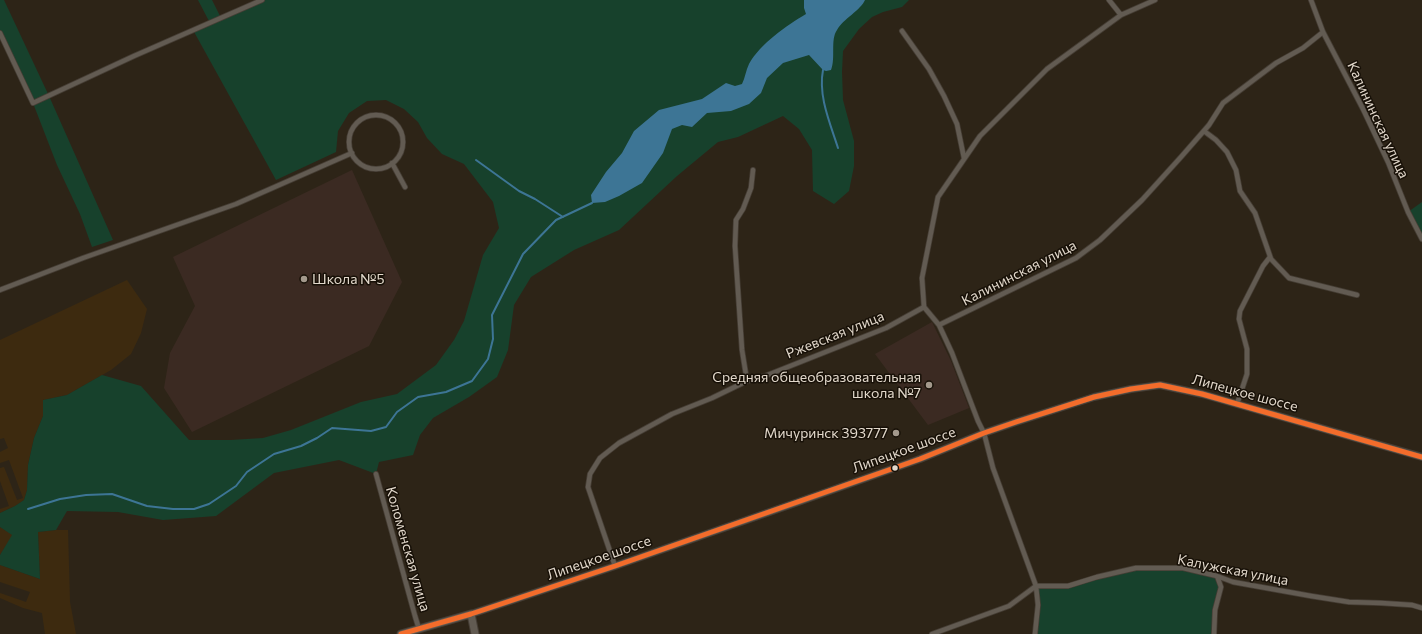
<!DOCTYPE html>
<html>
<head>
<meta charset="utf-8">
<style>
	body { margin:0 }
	canvas { display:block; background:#2d2417 }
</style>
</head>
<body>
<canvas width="1422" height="634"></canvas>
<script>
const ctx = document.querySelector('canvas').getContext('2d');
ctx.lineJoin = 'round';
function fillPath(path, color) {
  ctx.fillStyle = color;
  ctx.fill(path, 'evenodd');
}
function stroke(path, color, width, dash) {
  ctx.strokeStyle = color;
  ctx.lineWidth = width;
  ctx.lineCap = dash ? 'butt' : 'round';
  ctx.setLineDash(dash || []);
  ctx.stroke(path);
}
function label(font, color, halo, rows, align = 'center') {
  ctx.font = font + ' Commissioner,sans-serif';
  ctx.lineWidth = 3;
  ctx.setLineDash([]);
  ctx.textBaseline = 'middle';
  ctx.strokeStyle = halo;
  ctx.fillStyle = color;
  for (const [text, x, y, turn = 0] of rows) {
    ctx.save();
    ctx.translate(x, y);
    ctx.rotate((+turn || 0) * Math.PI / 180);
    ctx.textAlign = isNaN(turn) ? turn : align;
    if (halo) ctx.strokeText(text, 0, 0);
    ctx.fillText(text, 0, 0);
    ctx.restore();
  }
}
fillPath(new Path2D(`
	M127,280L147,309L141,333L131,354L111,370L67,395L43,400V416L34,438L28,465L27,490L24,500L15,506L0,513V509L9,506L0,481V468L4,467L17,500L23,498L9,460L0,463V452L8,448L4,438L0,439V340Z
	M0,527L13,535L0,555Z
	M56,530H68L70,602L76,634H45L42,613L23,608L0,598V593L26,602L30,592L0,582V565L40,579L38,532Z`), '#3d2a0f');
fillPath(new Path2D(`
	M352,170L402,282L369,346L192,432L164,388L170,353L195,306L173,257Z
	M932,322L951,361L969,408L928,425L875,354Z`), '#3b2a22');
fillPath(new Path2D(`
	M0,0H4L49,96L113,240L92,247L80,214L57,165L33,103L0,33Z
	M198,0H212L221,18L262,0H909L902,7L883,12L872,17L859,29L843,51L842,72L843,100L854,141V166L849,191L834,204L813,191L812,150L799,129L783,116L738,137L718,142L677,176L619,230L574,250L531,277L514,305L508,350L497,377L469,397L433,418L420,435L413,455L379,462L376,474L339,460L274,473L216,516L163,520L118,512L67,511L56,530L38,532L40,579L0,565V555L12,535L0,527V513L15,506L24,500L27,490L28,465L34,438L43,416V400L67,395L102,375L141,386L189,440H231L263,438L291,430L361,402L397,394L436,365L454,340L464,321L483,255L499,228L493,202L464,164L442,154L427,138L418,122L404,109L386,100L367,101L349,113L338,131L336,152L276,180L193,30L210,23Z
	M1422,202V239L1408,212Z
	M1136,568H1183L1217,576L1221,586L1215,610L1214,634H1035L1038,605L1036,586H1068Z`), '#17412c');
fillPath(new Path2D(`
	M804,0H865C861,10 843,19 837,30C830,40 836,58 831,70L826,71L823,70L809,55L783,63L767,78L761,93L749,104L731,111L707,113L692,127L682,125L672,129L663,153L642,183L619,196L605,202L592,203L591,195L606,172L622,153L634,131L659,110L702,99L726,83L735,86L742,84C745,78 746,70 749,64C760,44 787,25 806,14L804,8Z`), '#3d7595');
stroke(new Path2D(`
	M823,70C818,96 830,123 838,148
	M476,160L519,191L535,199L563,217
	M28,509L60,499L86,495L112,494L147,506L173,509H194L209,504L236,486L247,472L274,454L301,446L317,438L332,428L371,431L386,427L397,412L418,397L446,392L472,381L488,359L493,339L492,315L523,254L556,220L592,203`), '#3d7595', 2);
const minor = new Path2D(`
	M1109,0L1121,15
	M1311,0L1323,32L1363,109L1388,162L1408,212L1422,239
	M902,31L929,69L944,96L957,124L964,158
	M0,33L33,103L134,56L262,0
	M349 142a27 27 0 1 1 54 0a27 27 0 1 1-54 0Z
	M1204,131L1216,140L1227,152L1236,170L1240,191L1255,213L1271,259L1289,278L1357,295
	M392,163L405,187
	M0,290L83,258L236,204L352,153
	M939,325L1076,258L1100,240L1142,200L1181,157L1209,125L1223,103L1276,63L1303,48L1323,32
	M747,381L742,350L735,246L736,220L743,209L751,188L753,170
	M1237,404L1247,374V349L1239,319L1240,311L1263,266L1270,257
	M376,474L415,616L419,629
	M615,566L588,487L590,474L600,458L619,443L672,414L712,398L747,381L765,376L886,328L924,307
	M932,634L1009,606L1036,586H1068L1097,577L1136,568H1183L1217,576L1233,582L1311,596L1349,602L1381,603L1412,605L1422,608
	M1035,634L1038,605L1036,586L993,468L984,433L978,421L952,353L939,325L924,307L922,278L938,197L980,136L1047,69L1121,15L1155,0
	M1214,634L1215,610L1221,587L1217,576`);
const tertiary = new Path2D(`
	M471,614L615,566L801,501L920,459L984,433L1016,422L1094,397L1131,389L1160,385L1202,394L1422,457`);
const secondary = new Path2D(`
	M401,634L471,614L475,634`);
stroke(minor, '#463e35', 6);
stroke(tertiary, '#463e35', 8);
stroke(secondary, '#463e35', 9);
stroke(minor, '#625b52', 4.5);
stroke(tertiary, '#625b52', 6);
stroke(secondary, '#625b52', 7);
stroke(new Path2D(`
	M401,634L471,614L615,566L920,459L984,433L1016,422L1094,397L1131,389L1160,385L1202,394L1422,457`), '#f36c2b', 5);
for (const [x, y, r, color] of [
	[304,279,4,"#a3998c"],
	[929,385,4,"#a3998c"],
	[896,433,4,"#a3998c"],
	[895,468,3.5,"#e2d8cb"]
]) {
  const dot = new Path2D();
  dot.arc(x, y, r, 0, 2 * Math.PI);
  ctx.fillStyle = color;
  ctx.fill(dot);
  stroke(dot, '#171007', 1.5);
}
label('14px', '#e2d8cb', '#171007', [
	["Калининская улица",1378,120,65],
	["Калининская улица",1019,273,-27],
	["Ржевская улица",835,335,-22],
	["Липецкое шоссе",1245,393,15],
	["Липецкое шоссе",904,450,-20],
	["Коломенская улица",408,549,74],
	["Липецкое шоссе",599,558,-19],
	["Калужская улица",1233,570,11]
]);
label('14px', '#e2d8cb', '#171007', [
	["Школа №5",312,279,"left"],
	["Средняя общеобразовательная",921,377],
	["школа №7",921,393],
	["Мичуринск 393777",888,433]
], 'right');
</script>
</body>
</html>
